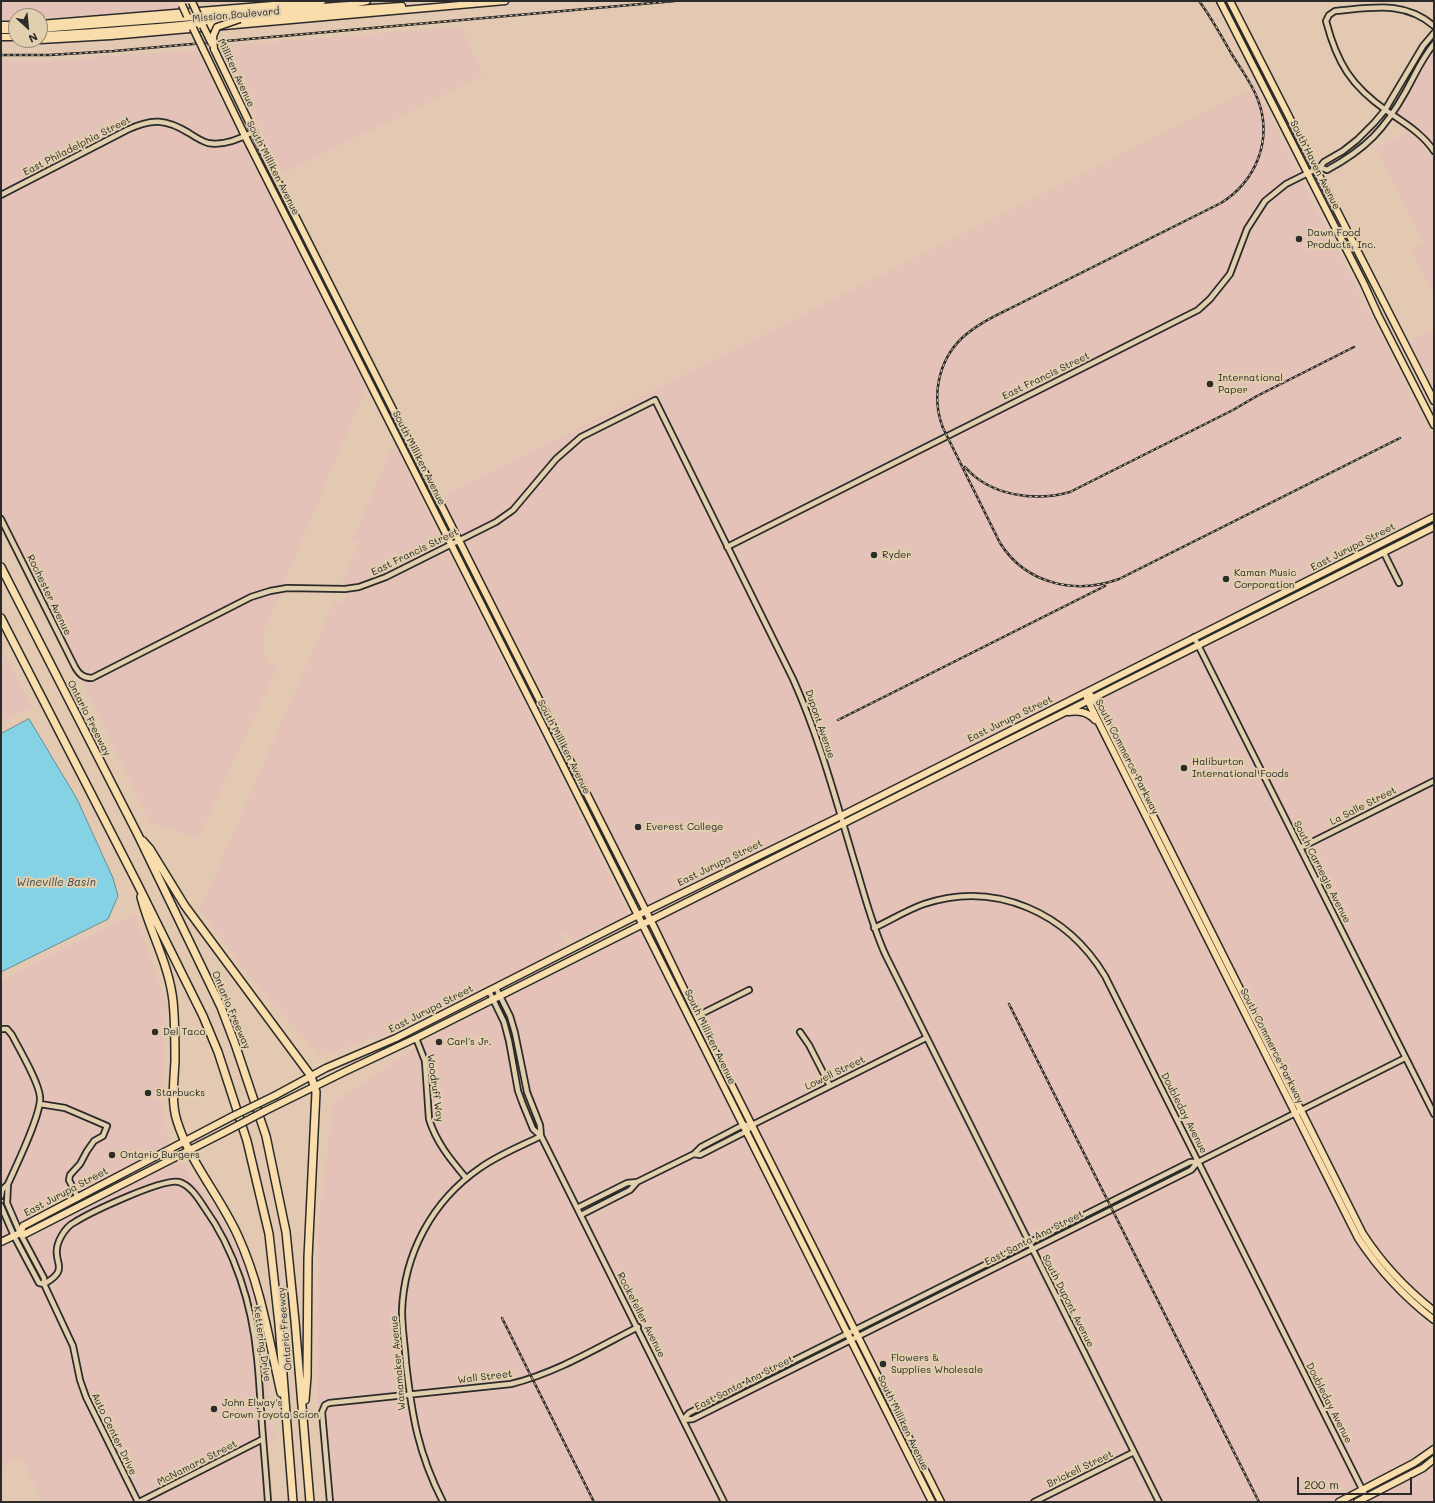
<!DOCTYPE html>
<html>
<head>
<meta charset="utf-8">
<style>
	body { margin:0 }
	#map { position:relative; width:1435px; height:1503px; overflow:hidden; background:#e3c9b2; font-family:Mali,sans-serif }
	canvas { display:block }
	.frame { position:absolute; inset:0; border:2px solid #2b2b2b; pointer-events:none }
	.north { position:absolute; left:8px; top:8px; width:40px; height:40px; box-sizing:border-box; background:#e2cfad; border:1px solid #998d79; border-radius:50%; rotate:153deg; font-size:11px; font-weight:700; line-height:16px; text-align:center; color:#2b2b2b }
	.north::after { content:''; display:block; margin:auto; width:14px; height:18px; background:#2b2b2b; clip-path:polygon(50% 0,100% 100%,50% 72%,0 100%) }
	.scale { position:absolute; left:1297px; top:1477px; width:115px; height:18px; box-sizing:border-box; border:2px solid #2b2b2b; border-top:0; padding-left:5px; font-size:12px; line-height:14px; white-space:nowrap; color:#2b2b2b; -webkit-text-stroke:3px #e2cfad; paint-order:stroke }
</style>
</head>
<body>
<div id="map">
<canvas width="1435" height="1503"></canvas>
<div class="frame"></div>
<div class="north">N</div>
<div class="scale">200 m</div>
</div>
<script>
const ctx = document.querySelector('canvas').getContext('2d');
ctx.lineJoin = 'round';
function fillPath(path, color) {
  ctx.fillStyle = color;
  ctx.fill(path, 'evenodd');
}
function stroke(path, color, width, dash) {
  ctx.strokeStyle = color;
  ctx.lineWidth = width;
  ctx.lineCap = dash ? 'butt' : 'round';
  ctx.setLineDash(dash || []);
  ctx.stroke(path);
}
function label(font, color, halo, rows, align = 'center') {
  ctx.font = font + ' Mali,sans-serif';
  ctx.lineWidth = 4;
  ctx.setLineDash([]);
  ctx.textBaseline = 'middle';
  ctx.strokeStyle = halo;
  ctx.fillStyle = color;
  for (const [text, x, y, turn = 0] of rows) {
    ctx.save();
    ctx.translate(x, y);
    ctx.rotate((+turn || 0) * Math.PI / 180);
    ctx.textAlign = isNaN(turn) ? turn : align;
    if (halo) ctx.strokeText(text, 0, 0);
    ctx.fillText(text, 0, 0);
    ctx.restore();
  }
}
fillPath(new Path2D(`
	M1,1H174L179,9L40,18V16H16V20H1Z
	M459,27L463,31L484,75L282,174L221,46Z
	M197,50L235,128L234,132L241,146H245L366,387L263,634L266,662L278,666L198,839L150,822L1,514V61H46Z
	M1434,51V143L1418,127L1397,113L1426,61Z
	M1255,87L1434,441V1502H326L318,1412V1230L333,1103L445,1028L655,921L534,675L441,497Z
	M1408,132L1420,141L1434,159V296L1411,250L1424,243L1376,148Z
	M1434,329V387L1409,341Z
	M396,447L443,544L386,574L358,583L341,584L361,539L351,542L384,468L387,452Z
	M444,553L450,555L627,910V914L623,919L608,926H602L587,933L581,939L573,943L566,931L561,934L567,946L501,980L497,979L480,987L479,990L410,1026L320,1056L249,976L200,909L334,602L341,605L346,595L381,585Z
	M1,647L32,707L1,722Z
	M135,914L167,1006L161,1097L168,1141L224,1222L252,1282L257,1300L275,1440L261,1447L265,1502H43L21,1457L1,1467V981Z`), '#e4c2b8');
const water = new Path2D(`
	M29,719L77,799L113,878L118,896L108,919L1,972V734Z`);
fillPath(water, '#85d2e4');
stroke(water, '#618f9a', 1);
const minor = new Path2D(`
	M1434,26C1404,0 1372,8 1335,11L1329,15L1326,21C1337,63 1351,86 1387,111C1404,123 1422,133 1434,151
	M1320,167L1327,170C1366,149 1385,129 1406,91C1415,75 1422,58 1434,44
	M1,195L127,130C152,118 166,119 189,133C195,137 201,141 208,143C224,146 240,139 253,132
	M1,519L75,667C79,674 83,678 92,678L251,597L270,591L287,588L345,589L359,587L386,577L496,522L513,510L556,459L581,437L655,400L793,679C820,739 837,804 856,867C865,897 873,928 886,956L1159,1502
	M727,547L1198,310L1210,299L1230,274L1247,229L1265,201L1286,184L1320,167L1324,162L1343,151L1357,140L1374,123L1385,110L1423,46L1434,33
	M1384,553L1399,583
	M1194,637L1434,1114
	M1300,848L1434,781
	M874,928C891,920 907,910 924,904C996,880 1067,913 1105,976L1366,1497
	M496,988L510,1016L515,1033L527,1092L540,1125L541,1136
	M489,991L504,1022L509,1041L518,1091L522,1102L533,1129L541,1136L724,1502
	M697,1016L749,990
	M1,1029H7L12,1035C19,1049 39,1082 40,1097C42,1113 16,1166 8,1184L2,1190L1,1196
	M800,1032L809,1045L830,1086
	M416,1038L425,1061L429,1119C436,1142 450,1159 466,1178
	M40,1104L65,1108L107,1126L103,1136L94,1141L87,1151L80,1164L70,1175L69,1180L78,1198
	M694,1154L700,1155L741,1134L746,1132L752,1125
	M8,1184L7,1203L20,1233L44,1278V1284L73,1346L80,1380L86,1397L138,1502
	M1,1206L14,1236L39,1283L44,1284
	M577,1208L627,1183L637,1182L694,1154L701,1147L743,1125H752L926,1038
	M581,1215L630,1190L637,1182
	M44,1284C49,1281 55,1278 58,1272C61,1266 57,1261 57,1255C55,1243 65,1227 75,1222C91,1212 163,1178 179,1182C190,1185 198,1198 204,1207C235,1250 252,1305 257,1357C259,1375 260,1393 261,1411C263,1442 266,1472 268,1502
	M683,1420L693,1419L1191,1170L1198,1162L1405,1058
	M683,1420L689,1413L1190,1162H1198
	M139,1502L263,1439
	M330,1502L322,1412L325,1405L329,1403L511,1384C556,1373 597,1348 638,1327
	M443,1502C418,1453 412,1416 406,1363C405,1346 402,1329 402,1311C404,1254 432,1201 480,1168C498,1155 521,1146 541,1136
	M1034,1502L1134,1452`);
const major = new Path2D(`
	M1220,1L1364,284L1378,315L1434,425
	M1230,1L1434,401
	M40,24L322,1
	M1,25H16
	M40,29L348,5L367,1
	M1,30H16
	M40,35C161,30 281,13 402,6
	M1,37H16
	M40,40L111,36L505,1
	M203,49L245,136L554,748L932,1502
	M214,49L272,170L654,927L697,1016L941,1502
	M1091,696L1097,704L1363,1234C1383,1265 1406,1289 1434,1311
	M1087,698L1091,707L1358,1238C1379,1270 1403,1296 1434,1320
	M1068,712C1079,711 1087,711 1095,720
	M276,1095L326,1068L396,1038L646,911L841,816L1434,517
	M265,1111L346,1071L416,1038L1434,527
	M20,1233L23,1226L233,1116
	M1,1242L20,1233L25,1234L223,1133
	M1339,1502L1414,1463L1434,1449
	M1357,1502L1423,1468L1434,1459`);
const highway = new Path2D(`
	M1,567L138,835L221,1007L235,1044L266,1136L286,1232L295,1321L310,1502
	M1,618L137,883L203,1016L218,1052L247,1141L269,1234L279,1324L293,1502
	M143,841L150,849L185,906L311,1076L316,1092L308,1258L307,1377L305,1400
	M141,897C150,932 169,964 173,1001C175,1021 175,1041 175,1061C174,1081 171,1102 177,1121C190,1163 220,1196 238,1236C261,1286 269,1340 281,1393`);
stroke(minor, '#2b2b2b', 8);
stroke(major, '#2b2b2b', 9);
stroke(highway, '#2b2b2b', 10);
stroke(minor, '#e2cfad', 4.5);
stroke(major, '#f9ddab', 6);
stroke(highway, '#f9ddab', 7);
const rail = new Path2D(`
	M1199,1C1211,17 1221,35 1231,53C1240,68 1252,83 1258,100C1273,140 1256,181 1221,203L1009,309C993,317 976,325 962,338C938,361 931,397 943,428L1000,543C1026,584 1075,595 1119,579L1400,438
	M1,55H49L114,51L675,1
	M965,467C990,496 1035,502 1070,492L1233,410L1257,396L1354,347
	M838,720L1105,586
	M1009,1004L1259,1502
	M502,1318L594,1502`);
stroke(rail, '#2b2b2b', 2.5);
stroke(rail, '#e2cfad', 1, [3]);
const majorBridge = new Path2D(`
	M192,2L198,15
	M182,5L187,16
	M203,26L212,44
	M193,28L203,49
	M214,49L213,36L217,27L240,19
	M233,1116L276,1095
	M223,1133L265,1111`);
stroke(majorBridge, '#2b2b2b', 9, []);
stroke(majorBridge, '#f9ddab', 6);
for (const [x, y, r, color] of [
	[1299,239,4,"#2b2b2b"],
	[1210,384,4,"#2b2b2b"],
	[874,555,4,"#2b2b2b"],
	[1226,579,4,"#2b2b2b"],
	[1184,768,4,"#2b2b2b"],
	[638,827,4,"#2b2b2b"],
	[155,1032,4,"#2b2b2b"],
	[439,1042,4,"#2b2b2b"],
	[148,1093,4,"#2b2b2b"],
	[112,1155,4,"#2b2b2b"],
	[883,1364,4,"#2b2b2b"],
	[214,1409,4,"#2b2b2b"]
]) {
  const dot = new Path2D();
  dot.arc(x, y, r, 0, 2 * Math.PI);
  ctx.fillStyle = color;
  ctx.fill(dot);
  stroke(dot, '#e2cfad', 1.5);
}
label('10px', '#2b2b2b', '#e2cfad', [
	["Mission Boulevard",236,15,-5],
	["Milliken Avenue",236,73,65],
	["East Philadelphia Street",77,146,-27],
	["South Haven Avenue",1315,165,63],
	["South Milliken Avenue",273,168,63],
	["East Francis Street",1046,376,-26],
	["South Milliken Avenue",419,458,63],
	["East Jurupa Street",1353,547,-27],
	["East Francis Street",415,552,-26],
	["Rochester Avenue",49,595,64],
	["Ontario Freeway",89,718,63],
	["East Jurupa Street",1010,719,-26],
	["Dupont Avenue",820,724,71],
	["South Milliken Avenue",564,747,63],
	["South Commerce Parkway",1127,757,63],
	["La Salle Street",1363,806,-27],
	["East Jurupa Street",720,863,-26],
	["South Carnegie Avenue",1322,872,63],
	["East Jurupa Street",431,1009,-27],
	["Ontario Freeway",231,1010,67],
	["South Milliken Avenue",710,1037,64],
	["South Commerce Parkway",1272,1046,63],
	["Lowell Street",835,1073,-26],
	["Woodruff Way",435,1088,82],
	["Doubleday Avenue",1184,1113,63],
	["East Jurupa Street",66,1192,-28],
	["East Santa Ana Street",1034,1238,-27],
	["South Dupont Avenue",1068,1301,63],
	["Rockefeller Avenue",641,1315,63],
	["Ontario Freeway",285,1329,-95],
	["Kettering Drive",262,1344,82],
	["Wanamaker Avenue",398,1363,-95],
	["Wall Street",485,1377,-7],
	["East Santa Ana Street",744,1383,-27],
	["Doubleday Avenue",1329,1403,63],
	["South Milliken Avenue",903,1423,64],
	["Auto Center Drive",114,1434,64],
	["McNamara Street",197,1463,-27],
	["Brickell Street",1080,1469,-26]
]);
label('10px', '#2b2b2b', '#e2cfad', [
	["Dawn Food",1307,233],
	["Products, Inc.",1307,245],
	["International",1218,378],
	["Paper",1218,390],
	["Ryder",882,555],
	["Kaman Music",1234,573],
	["Corporation",1234,585],
	["Haliburton",1192,762],
	["International Foods",1192,774],
	["Everest College",646,827],
	["Del Taco",163,1032],
	["Carl's Jr.",447,1042],
	["Starbucks",156,1093],
	["Ontario Burgers",120,1155],
	["Flowers &",891,1358],
	["Supplies Wholesale",891,1370],
	["John Elway's",222,1403],
	["Crown Toyota Scion",222,1415]
], 'left');
label('italic 11px', '#384447', '#e2cfad', [
	["Wineville Basin",56,883]
]);
</script>
</body>
</html>
